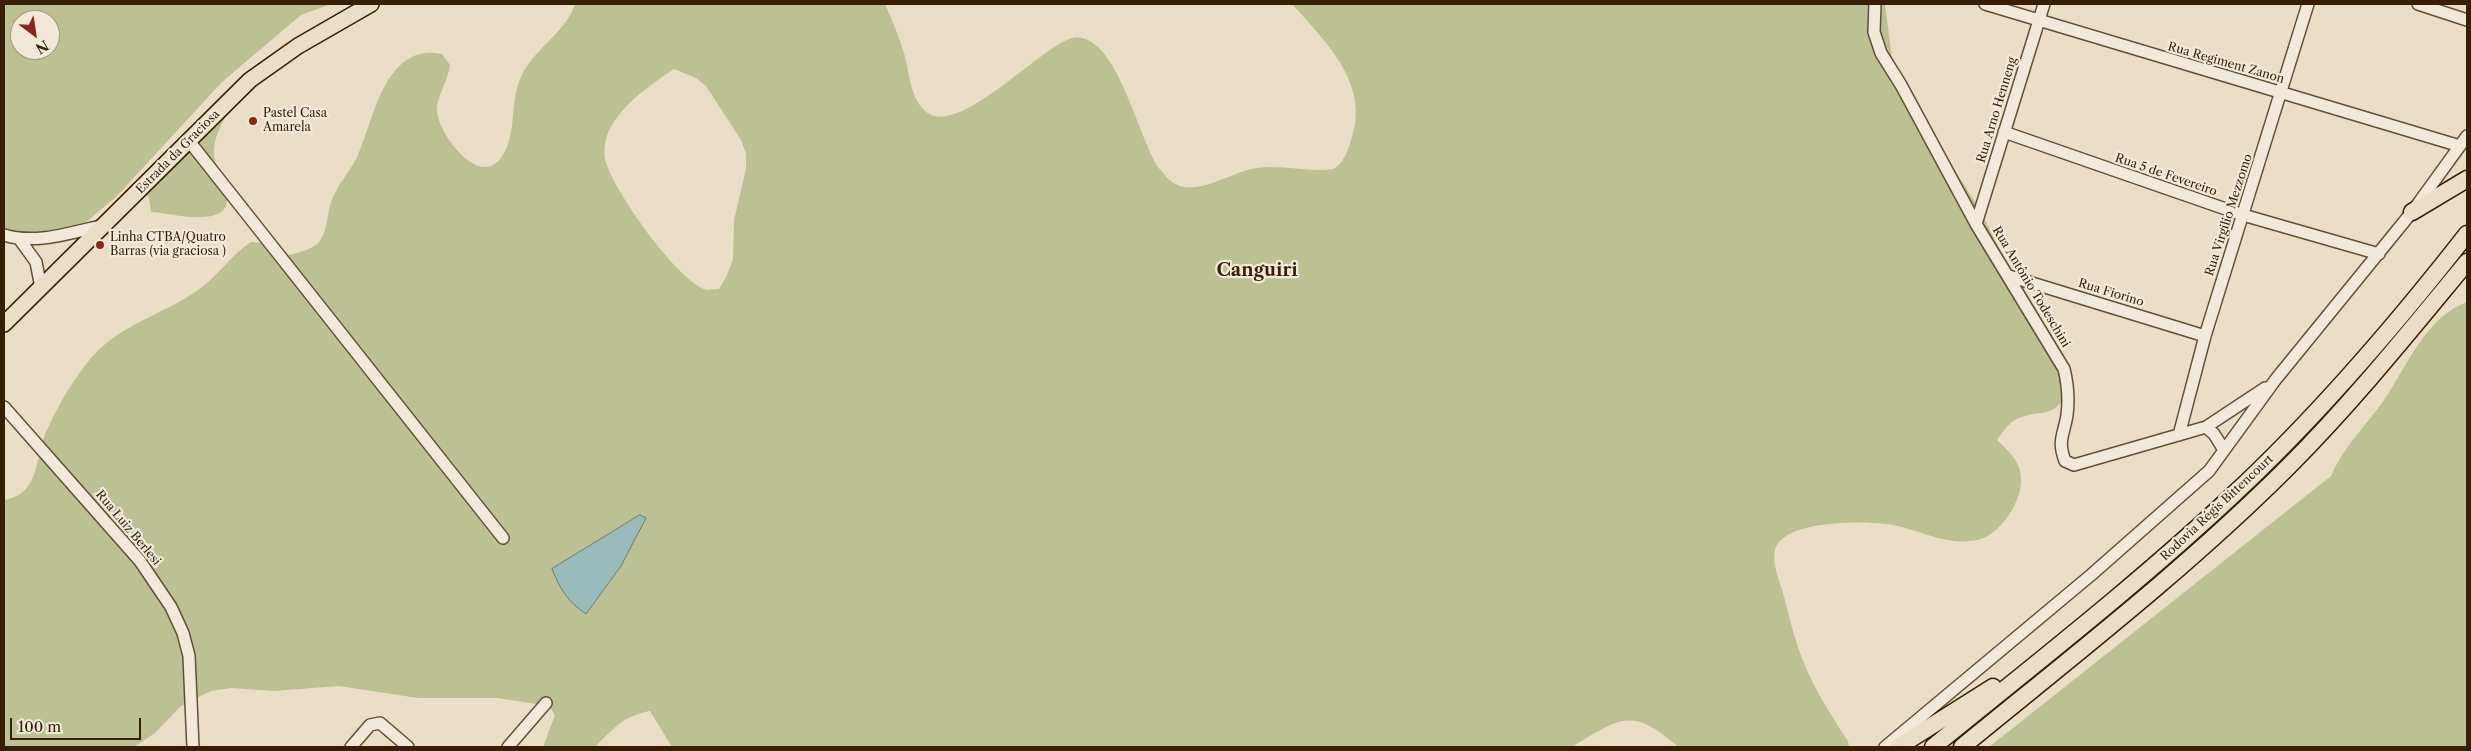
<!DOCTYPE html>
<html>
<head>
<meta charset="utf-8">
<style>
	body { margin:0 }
	#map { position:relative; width:2471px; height:751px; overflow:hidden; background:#eadfc6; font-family:"Libre Caslon Text",serif }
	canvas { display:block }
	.frame { position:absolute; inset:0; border:5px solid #361f04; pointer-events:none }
	.north { position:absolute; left:10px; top:10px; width:50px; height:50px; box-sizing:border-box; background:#f1eada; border:1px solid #a69984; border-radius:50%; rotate:149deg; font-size:14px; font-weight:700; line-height:20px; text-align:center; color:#361f04 }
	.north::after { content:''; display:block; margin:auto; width:18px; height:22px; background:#8f2418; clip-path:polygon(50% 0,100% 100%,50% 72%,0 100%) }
	.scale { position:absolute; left:10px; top:718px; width:131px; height:22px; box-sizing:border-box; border:2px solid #361f04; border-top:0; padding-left:6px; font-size:15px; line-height:18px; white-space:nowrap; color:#361f04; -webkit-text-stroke:4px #f1eada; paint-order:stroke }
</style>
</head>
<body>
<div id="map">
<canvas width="2471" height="751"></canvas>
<div class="frame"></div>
<div class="north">N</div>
<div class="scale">100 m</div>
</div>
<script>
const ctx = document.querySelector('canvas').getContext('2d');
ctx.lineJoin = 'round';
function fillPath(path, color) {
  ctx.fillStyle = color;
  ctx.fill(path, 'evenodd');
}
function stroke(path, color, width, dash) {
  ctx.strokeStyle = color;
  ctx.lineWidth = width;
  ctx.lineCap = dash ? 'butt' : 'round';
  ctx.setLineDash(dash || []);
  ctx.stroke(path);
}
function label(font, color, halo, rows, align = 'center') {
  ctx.font = font + ' "Libre Caslon Text",serif';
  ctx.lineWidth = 4.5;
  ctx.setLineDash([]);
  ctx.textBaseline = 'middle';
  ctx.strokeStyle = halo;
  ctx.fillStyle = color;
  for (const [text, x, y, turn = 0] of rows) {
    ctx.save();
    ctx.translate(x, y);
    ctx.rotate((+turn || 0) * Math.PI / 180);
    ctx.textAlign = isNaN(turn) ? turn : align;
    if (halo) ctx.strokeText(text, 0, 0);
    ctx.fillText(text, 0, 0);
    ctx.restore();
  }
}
fillPath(new Path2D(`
	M4,4H331L301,15L222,82L117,196L84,224L51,233L13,232L4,229ZM20,20H50V50H20Z
	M575,4H885C892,20 899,36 904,53C909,71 910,96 924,110C955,142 1038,48 1072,38C1081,35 1092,41 1099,48C1124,73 1139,133 1157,166C1164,174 1170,183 1180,186C1204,193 1233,171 1257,168C1283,164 1308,173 1334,169C1345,161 1348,150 1352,137C1370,83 1324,40 1292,4H1885L1893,66L1909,99L1979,208L2068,387C2056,421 2044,408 2019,418C2009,422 2003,432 1997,440C2010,452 2023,464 2021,484C2019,505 1999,536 1977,540C1943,547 1917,527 1885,524C1859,521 1797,521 1779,542C1768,555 1779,578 1783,593C1788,610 1791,627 1797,644C1808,679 1828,711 1848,741L1849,747H1678C1633,706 1619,718 1572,747H672L650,711C623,716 613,729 595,747H543L555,715L549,706L497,698H418L339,686L274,691L231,688L211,691L181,706L155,733L134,747H4V500C42,494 34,455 48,428C59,403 82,364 103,346C130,322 169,311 198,290C218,276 231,255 251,242L263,243L288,255C298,253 311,250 319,242C328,231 327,214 331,202C336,186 351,171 358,155C374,119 385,42 442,54L450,65C448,81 437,96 437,109C436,131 478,189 501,158C518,134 509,102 521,77C533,49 565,34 575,4ZM674,69L696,78L706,86L741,140L746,154V169L734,220L733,259L727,275L719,289C716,289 711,290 707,290C678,283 611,187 605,159C604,155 605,148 605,144C610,112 650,85 674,69Z
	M242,92C231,109 215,129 214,150C213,165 223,177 226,190C237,232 172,213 151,212L149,198L143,190Z
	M2467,302V747H1989L2331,476C2344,446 2366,426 2384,400C2407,366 2426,317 2467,302Z`), '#bbc192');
const water = new Path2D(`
	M640,515L646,518L621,566L586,614C568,602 560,589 552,569Z`);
fillPath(water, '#9abbbc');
stroke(water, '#727d72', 1);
const minor = new Path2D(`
	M1875,4L1874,32L1881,53L1901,85L1976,224L2064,369C2068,385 2069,399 2067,415C2064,435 2057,440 2065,461L2074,465L2206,427L2265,388
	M1985,4L2460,146
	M2418,4L2467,20
	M2004,132L2243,215L2379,254
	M189,141L503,538
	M1976,224L2044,4
	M4,235C36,245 73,232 105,225
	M20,240L36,262L41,288
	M2009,276L2205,336
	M4,407L140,561L171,607L183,633L189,656L193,747
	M2206,427L2214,434L2224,450
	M2179,435L2205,336L2308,4
	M351,747L370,725L380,723L408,747
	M508,747L546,703
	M1885,747L2091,575L2209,471L2276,379L2412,212L2467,136`);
const major = new Path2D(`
	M4,324L250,80L298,46L371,4`);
const highway = new Path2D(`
	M2412,212L2467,179
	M1898,747L1993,687
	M1933,747C2034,665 2138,584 2233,495C2319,415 2395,326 2467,234
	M1962,747C2073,656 2187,568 2288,467C2353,402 2409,332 2467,262`);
stroke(minor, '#634f34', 14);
stroke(major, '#361f04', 18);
stroke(highway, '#361f04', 19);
stroke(minor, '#f1eada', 11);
stroke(major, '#eadfc6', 15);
stroke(highway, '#eadfc6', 16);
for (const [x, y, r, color] of [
	[253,121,5,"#8f2418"],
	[100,245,5,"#8f2418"]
]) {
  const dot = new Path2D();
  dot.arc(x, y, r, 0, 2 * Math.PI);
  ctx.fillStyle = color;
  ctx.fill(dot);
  stroke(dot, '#f1eada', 2);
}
label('12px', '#361f04', '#f1eada', [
	["Rua Regiment Zanon",2226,63,16],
	["Rua Arno Henneng",1997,110,-73],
	["Estrada da Graciosa",178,152,-45],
	["Rua 5 de Fevereiro",2166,175,19],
	["Rua Virgilio Mezzomo",2229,215,-72],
	["Rua Antônio Todeschini",2031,287,59],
	["Rua Fiorino",2111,293,17],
	["Rodovia Régis Bittencourt",2217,508,-43],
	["Rua Luiz Berlesi",128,528,50]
]);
label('12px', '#361f04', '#f1eada', [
	["Pastel Casa",263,114],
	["Amarela",263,128],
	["Linha CTBA/Quatro",110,238],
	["Barras (via graciosa )",110,252]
], 'left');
label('bold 18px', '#361f04', '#f1eada', [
	["Canguiri",1257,271]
]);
</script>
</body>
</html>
